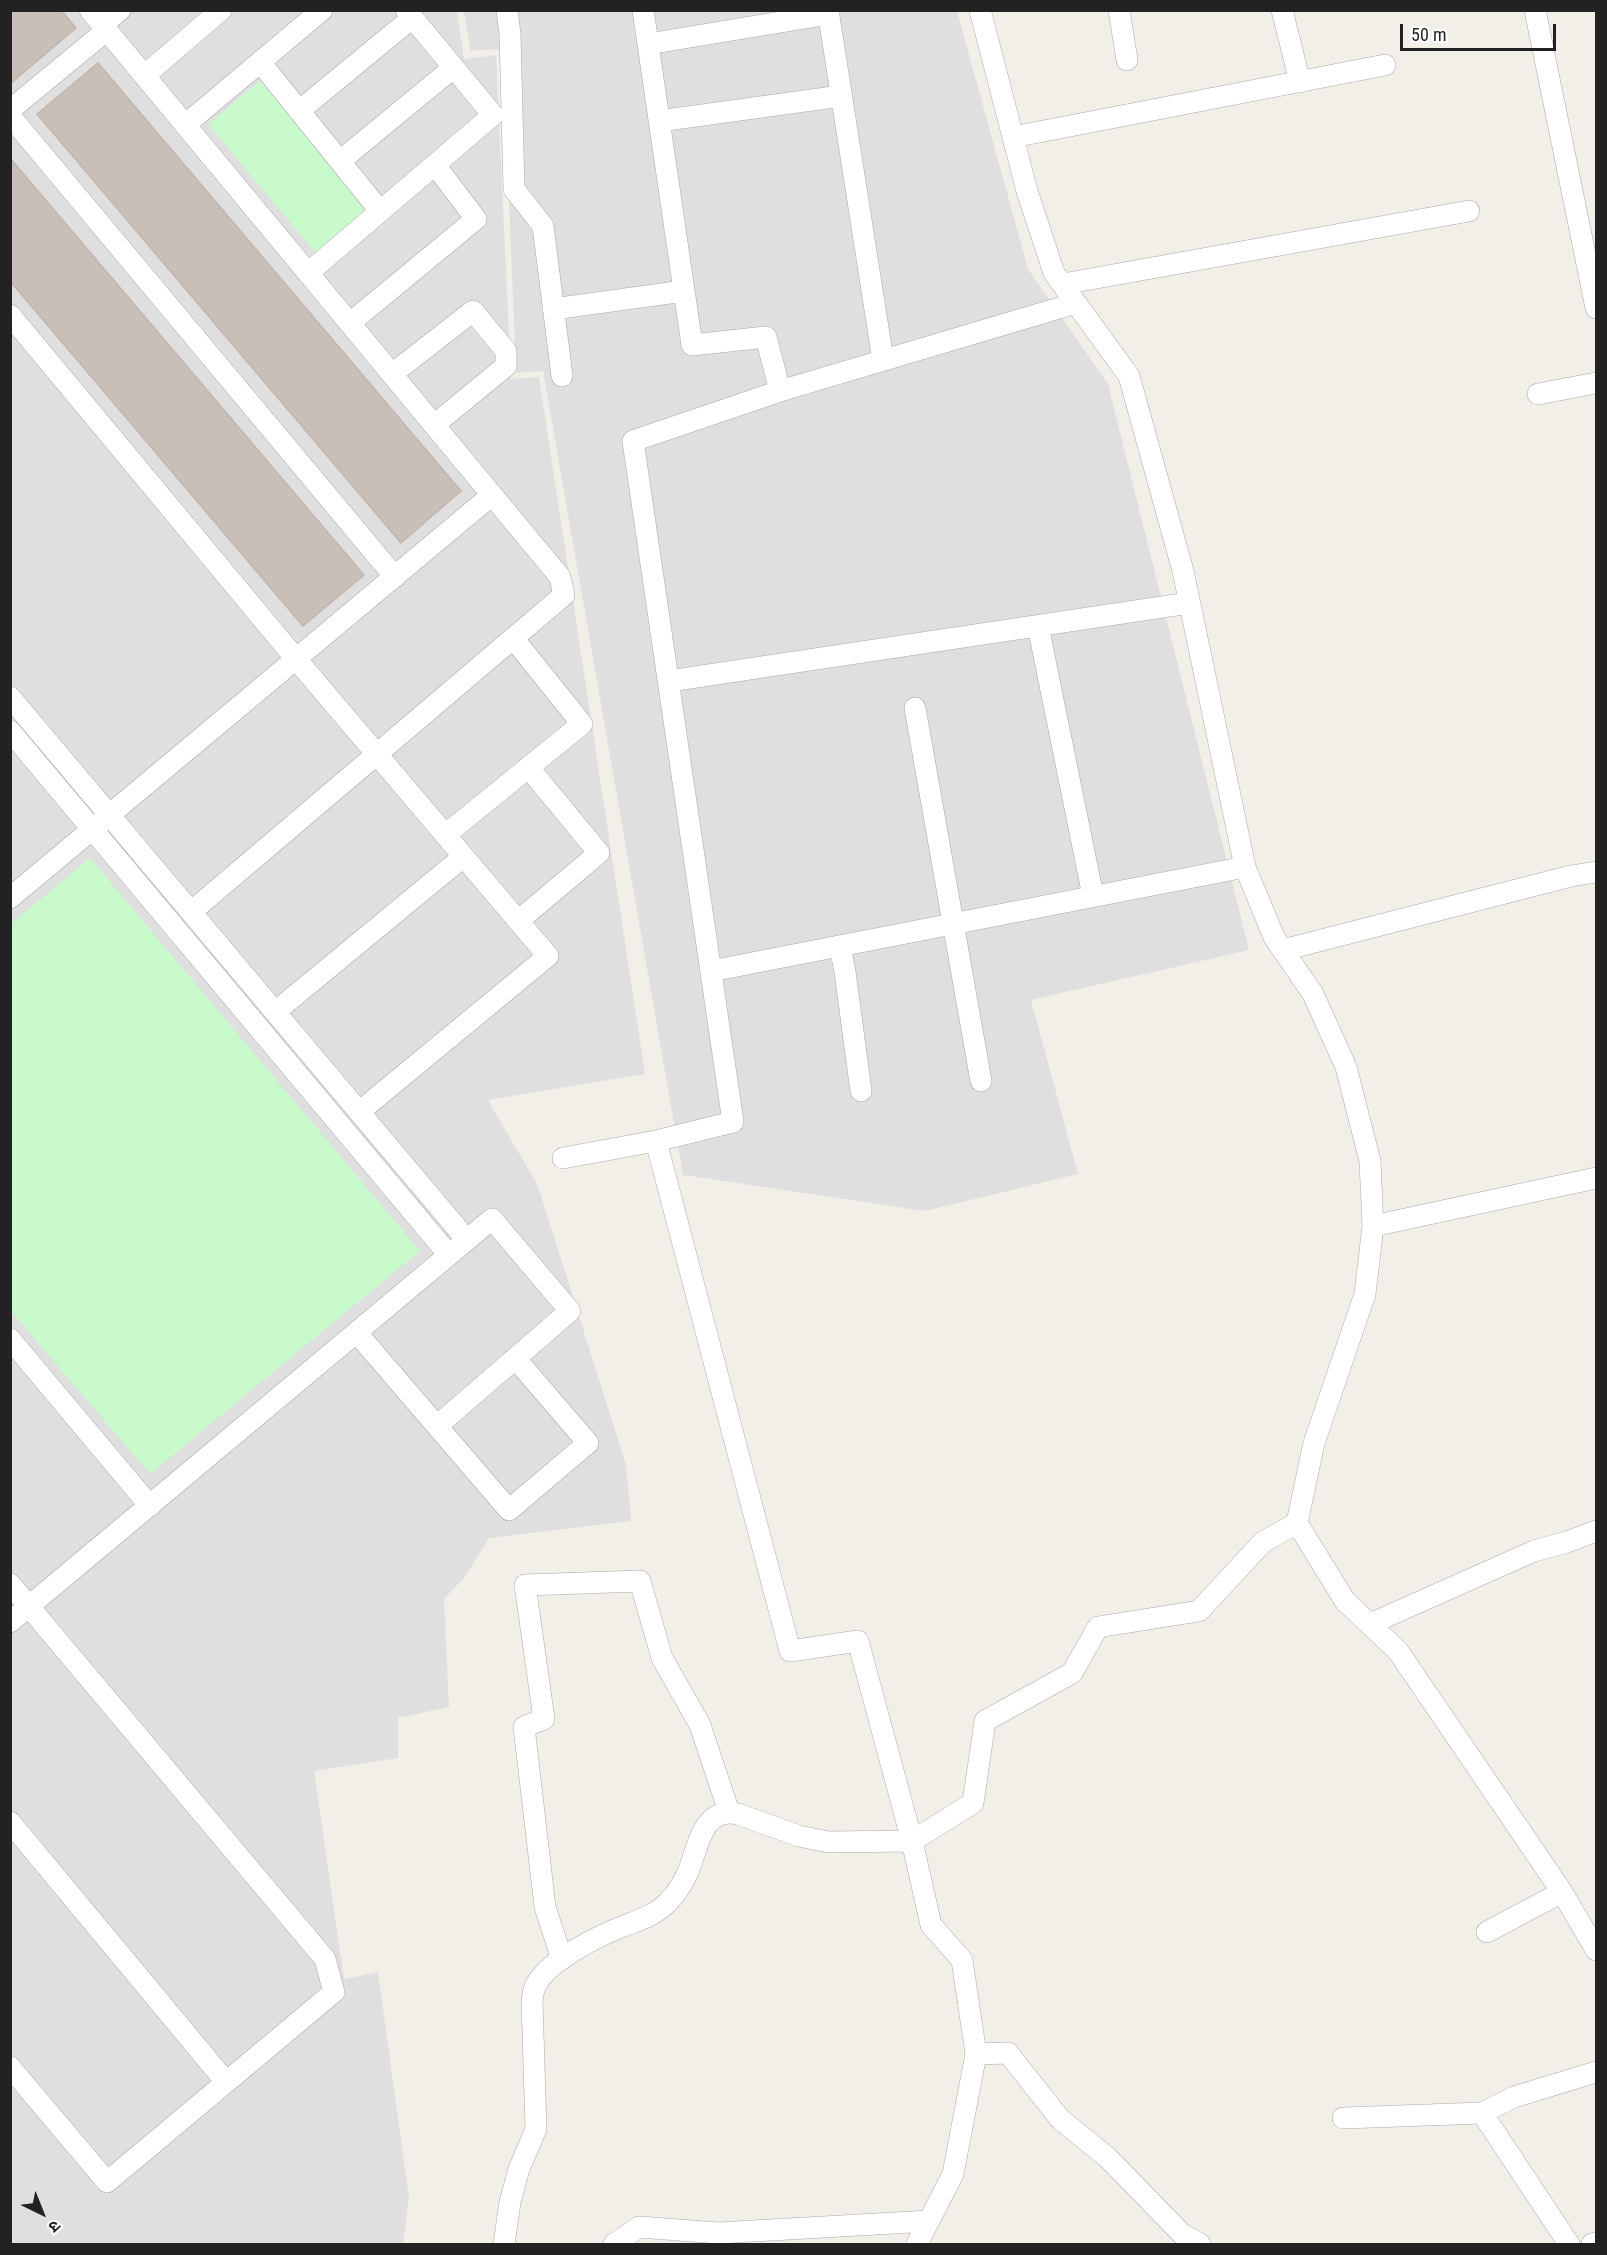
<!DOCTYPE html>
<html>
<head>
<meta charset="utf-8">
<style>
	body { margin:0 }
	#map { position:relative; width:1607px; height:2255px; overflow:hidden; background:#f2efe9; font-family:"Roboto Condensed","Noto Sans Devanagari",sans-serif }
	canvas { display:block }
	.frame { position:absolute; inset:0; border:12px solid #222; pointer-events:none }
	.north { position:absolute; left:12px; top:2183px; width:60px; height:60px; -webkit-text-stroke:4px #fff; paint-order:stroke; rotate:137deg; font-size:16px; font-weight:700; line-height:24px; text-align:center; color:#222 }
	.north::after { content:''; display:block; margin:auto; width:21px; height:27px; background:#222; clip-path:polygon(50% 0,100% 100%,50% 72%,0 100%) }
	.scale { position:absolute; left:1400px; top:24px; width:156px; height:27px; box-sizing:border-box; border:3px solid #222; border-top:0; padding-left:8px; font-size:18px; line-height:21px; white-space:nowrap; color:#222; -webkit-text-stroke:4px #fff; paint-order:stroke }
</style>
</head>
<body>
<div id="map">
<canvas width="1607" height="2255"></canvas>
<div class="frame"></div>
<div class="north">उ</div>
<div class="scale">50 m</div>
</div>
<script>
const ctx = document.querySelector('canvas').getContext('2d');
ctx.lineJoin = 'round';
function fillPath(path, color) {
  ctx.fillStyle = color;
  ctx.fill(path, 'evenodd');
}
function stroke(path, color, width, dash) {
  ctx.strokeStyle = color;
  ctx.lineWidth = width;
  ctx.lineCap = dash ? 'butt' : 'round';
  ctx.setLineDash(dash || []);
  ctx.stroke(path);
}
fillPath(new Path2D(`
	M11,11H457L464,59L496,55L511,379L539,377L645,1074L488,1100L538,1186L626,1465L631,1521L489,1538L465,1577L444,1599L449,1707L398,1718V1758L314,1771L344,1979L378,1972L409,2198L403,2244H11Z
	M464,11H957L1028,269L1108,384L1249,950L1031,1000L1078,1174L925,1211L683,1175L543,371L516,373L503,49L471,51Z`), '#e0dfdf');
fillPath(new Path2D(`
	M261,80L369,208L316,253L208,124Z
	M90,858L420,1251L150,1474L11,1311V924Z`), '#c8facc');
const building = new Path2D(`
	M10,10H61L76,28L10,84Z
	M98,63L461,491L401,543L37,114Z
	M10,158L364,575L303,626L10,281Z`);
fillPath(building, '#c7bfb8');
stroke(building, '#c4b6ab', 1.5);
const minor = new Path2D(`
	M90,10L560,577L564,595L191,912
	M507,10L510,34L514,189L543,226L562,376
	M643,10L692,345L766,337L780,391
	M828,10L883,360
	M980,10L1027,191L1054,273L1129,376L1183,571L1245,867L1274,937L1313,994L1346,1067L1370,1161L1373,1226L1365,1294L1314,1443L1297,1523L1345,1601L1398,1651L1562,1892L1596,1950
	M1119,10L1127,60
	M1282,10L1300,82
	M1535,10L1596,308
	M102,25L120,10
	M648,44L829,14
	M260,62L380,211
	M144,76L221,10
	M10,110L107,30
	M299,111L412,18
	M10,116L395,577
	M659,121L841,96
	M185,125L322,10
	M1013,137L1385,65
	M340,161L453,68
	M308,273L493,115L406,10
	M1063,284L1469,211
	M553,309L684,291
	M10,315L296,659L548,956L359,1112
	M350,323L476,219L435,165
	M392,374L473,311L506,351V366L434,425
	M1538,394L1596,383
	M1038,626L1093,896
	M669,681L1189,603
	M10,697L467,1240
	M915,708L981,1081
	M10,731L449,1255
	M445,835L582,724L513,638
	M10,898L492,495
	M518,921L599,853L528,767
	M840,946L845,972L861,1091
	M1283,950L1571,876L1596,872
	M711,971L1245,867
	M275,1012L463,857
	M563,1158L656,1141L733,1122L633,441L780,391L1076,303
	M1373,1226L1596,1178
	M357,1333L509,1510L588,1443L515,1358
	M10,1339L150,1506
	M10,1584L325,1959L334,1992L107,2182L10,2067
	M10,1622L492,1219L570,1311L437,1426
	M1370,1624L1534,1551L1567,1542L1596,1531
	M10,1822L226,2082
	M1487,1932L1562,1892
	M562,1959L545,1907L524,1727L544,1719L525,1585L640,1581L662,1658L700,1725L729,1812
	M976,2054L1008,2053L1060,2119L1108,2158L1182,2234L1200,2244
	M1482,2113L1569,2244
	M1343,2118L1482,2113L1514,2097L1596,2072
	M504,2244L510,2202L519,2169L536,2129L532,2001C533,1996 533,1991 535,1987C545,1962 600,1935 624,1926C639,1920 656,1915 668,1902C676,1894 683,1883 688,1872C698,1848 702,1806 738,1814L799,1836L828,1842L912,1841L858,1641L790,1651L656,1141
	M614,2244L639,2227L718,2233L929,2221
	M917,2244L953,2174L976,2054L962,1960L931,1925L912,1841L973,1803L985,1721L1072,1673L1098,1627L1199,1611L1263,1542L1297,1523
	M1592,2244L1596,2243`);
stroke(minor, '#a9a9a9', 22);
stroke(minor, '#fff', 21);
</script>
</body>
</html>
